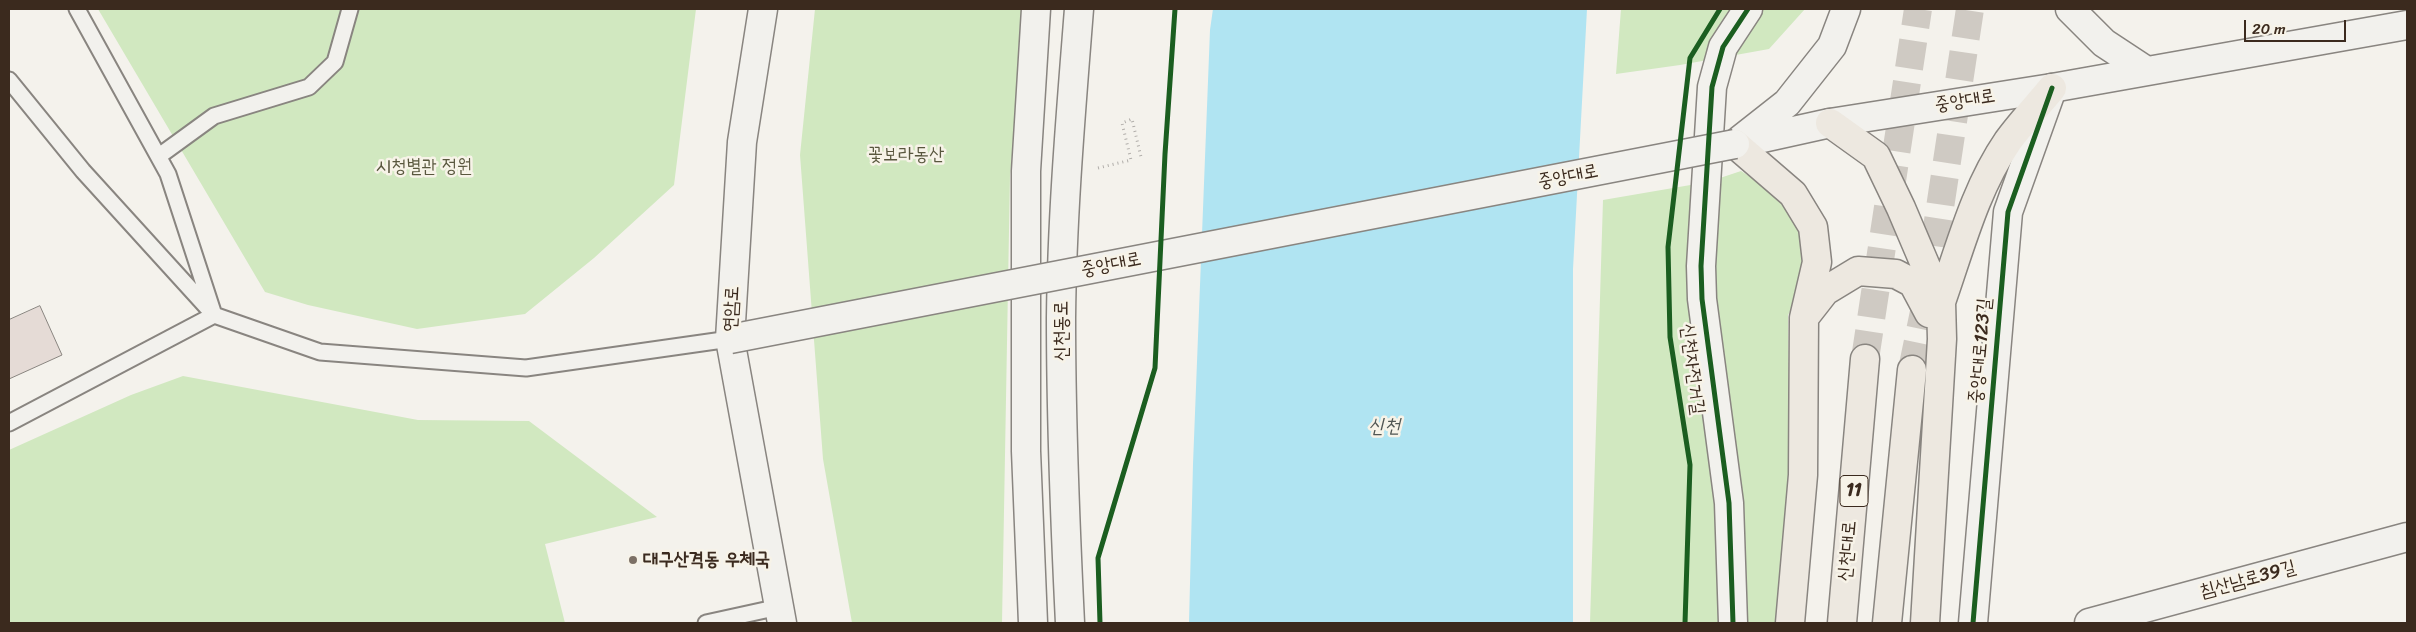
<!DOCTYPE html>
<html>
<head>
<meta charset="utf-8">
<style>
	body { margin:0 }
	#map { position:relative; width:2416px; height:632px; overflow:hidden; background:#f4f2ec; font-family:Sriracha,sans-serif }
	canvas { display:block }
	.frame { position:absolute; inset:0; border:10px solid #3b2a1e; pointer-events:none }
	.scale { position:absolute; left:2244px; top:20px; width:102px; height:22px; box-sizing:border-box; border:2px solid #3b2a1e; border-top:0; padding-left:6px; font-size:15px; line-height:18px; white-space:nowrap; color:#3b2a1e; -webkit-text-stroke:4px #f7f3e8; paint-order:stroke }
</style>
</head>
<body>
<div id="map">
<canvas width="2416" height="632"></canvas>
<div class="frame"></div>
<div class="scale">20 m</div>
</div>
<script>
const ctx = document.querySelector('canvas').getContext('2d');
ctx.lineJoin = 'round';
function fillPath(path, color) {
  ctx.fillStyle = color;
  ctx.fill(path, 'evenodd');
}
function stroke(path, color, width, dash) {
  ctx.strokeStyle = color;
  ctx.lineWidth = width;
  ctx.lineCap = dash ? 'butt' : 'round';
  ctx.setLineDash(dash || []);
  ctx.stroke(path);
}
function label(font, color, halo, rows, align = 'center') {
  ctx.font = font + ' Sriracha,"Poor Story",sans-serif';
  ctx.lineWidth = 5;
  ctx.setLineDash([]);
  ctx.textBaseline = 'middle';
  ctx.strokeStyle = halo;
  ctx.fillStyle = color;
  for (const [text, x, y, turn = 0] of rows) {
    ctx.save();
    ctx.translate(x, y);
    ctx.rotate((+turn || 0) * Math.PI / 180);
    ctx.textAlign = isNaN(turn) ? turn : align;
    if (halo) ctx.strokeText(text, 0, 0);
    ctx.fillText(text, 0, 0);
    ctx.restore();
  }
}
fillPath(new Path2D(`
	M98,9H696L674,185L594,258L525,314L417,329L308,305L265,292Z
	M815,9H1027L1010,175L1002,623H852L823,459L800,155Z
	M1621,9H1805L1769,49L1680,65L1616,74Z
	M1741,171L1802,210L1817,262L1788,315L1791,623H1590L1603,200L1708,182Z
	M183,376L418,420L529,421L657,517L545,544L565,623H9V450L131,395Z`), '#d1e8c0');
fillPath(new Path2D(`
	M1213,9H1587L1573,269V623H1189L1193,464L1210,30Z`), '#b0e4f2');
const building = new Path2D(`
	M40,306L62,355L9,379V320Z`);
fillPath(building, '#e5dbd6');
stroke(building, '#898580', 1);
stroke(new Path2D(`
	M1865,359L1918,9
	M1912,370L1925,307L1970,9`), '#cfcac3', 28, [28, 14]);
const lane = new Path2D(`
	M9,80L83,171L214,315L320,352L526,368L730,339
	M159,156L214,116L309,87L335,62L350,9
	M9,423L214,315L168,174L77,9
	M706,623L779,607`);
const street = new Path2D(`
	M1733,623L1729,503L1702,299L1701,266L1712,87L1723,47L1748,9
	M1973,623L2008,212L2052,89
	M2089,623L2407,537`);
const secondary = new Path2D(`
	M763,9L742,142L730,339L782,623
	M2070,9L2104,43L2145,70
	M1740,140L1787,103L1832,46L1846,9
	M1735,144L1830,123L2052,88L2407,25
	M1033,623L1026,451V171L1036,9
	M1070,623C1065,521 1061,420 1061,318C1062,215 1071,111 1079,9`);
const highway = new Path2D(`
	M1830,123L1876,156L1901,208L1941,302L1942,339L1925,623
	M1735,144L1793,194L1813,227L1817,262L1804,318L1803,475L1790,623
	M1941,302C1960,248 1975,189 2008,141C2022,122 2038,105 2052,88
	M1807,314L1825,291L1858,271L1896,274L1913,283L1929,313
	M1842,623L1865,359
	M1887,623L1912,370`);
stroke(lane, '#898580', 19);
stroke(street, '#898580', 31);
stroke(secondary, '#898580', 31);
stroke(highway, '#898580', 31);
stroke(new Path2D(`
	M1098,168L1131,160L1122,123L1132,119L1141,157`), '#b1aeaa', 3, [1, 4]);
stroke(lane, '#f2f1ed', 15);
stroke(street, '#f2f1ed', 28);
stroke(secondary, '#f2f1ed', 28);
stroke(highway, '#ede8e0', 28);
const secondaryBridge = new Path2D(`
	M730,339L1735,144`);
stroke(secondaryBridge, '#898580', 31, []);
stroke(secondaryBridge, '#f2f1ed', 28);
stroke(new Path2D(`
	M1100,623L1098,558L1155,368L1165,154L1175,9
	M1685,623L1690,465L1670,337L1668,247L1690,58L1720,9
	M1733,623L1729,503L1702,299L1701,266L1712,87L1723,47L1748,9
	M1973,623L2008,212L2052,88`), '#1b5e20', 5);
for (const [x, y, r, color] of [
	[633,560,5,"#7c7066"]
]) {
  const dot = new Path2D();
  dot.arc(x, y, r, 0, 2 * Math.PI);
  ctx.fillStyle = color;
  ctx.fill(dot);
  stroke(dot, '#f7f3e8', 2);
}
for (const [x, y, w] of [
	[1854,491,28]
]) {
  const box = new Path2D();
  box.roundRect(x - w / 2, y - 15.5, w, 31, 4);
  ctx.fillStyle = '#f7f3e8';
  ctx.fill(box);
  stroke(box, '#3b2a1e', 1);
}
label('bold 18px', '#3b2a1e', null, [
	["11",1854,491]
]);
label('19px', '#3b2a1e', '#f7f3e8', [
	["중앙대로",1965,101,-9],
	["중앙대로",1568,177,-11],
	["중앙대로",1111,265,-11],
	["연암로",732,309,-87],
	["신천동로",1062,331,-90],
	["중앙대로123길",1981,351,-85],
	["신천자전거길",1692,369,83],
	["신천대로",1848,551,-85],
	["침산남로39길",2248,580,-15]
]);
label('19px', '#59573e', '#f7f3e8', [
	["꽃보라동산",906,155],
	["시청별관 정원",424,167]
]);
label('bold 19px', '#3b2a1e', '#f7f3e8', [
	["대구산격동 우체국",643,560]
], 'left');
label('italic 20px', '#515754', '#f7f3e8', [
	["신천",1384,427]
]);
</script>
</body>
</html>
